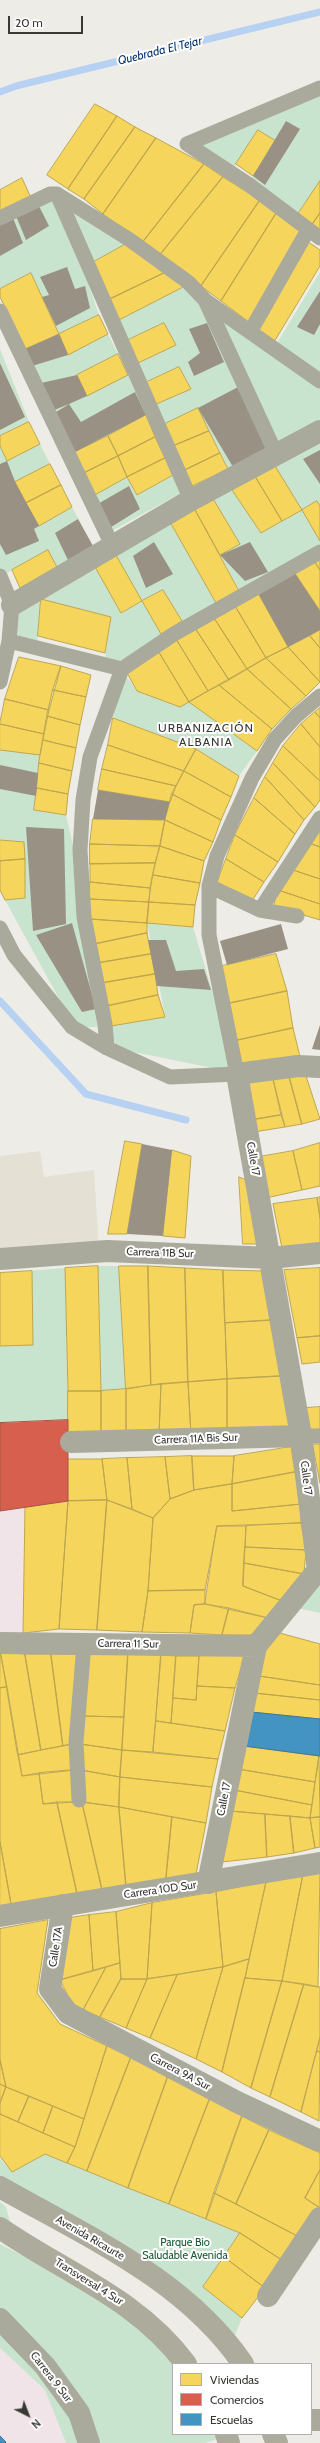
<!DOCTYPE html>
<html>
<head>
<meta charset="utf-8">
<style>
	body { margin:0 }
	#map { position:relative; width:320px; height:2443px; overflow:hidden; background:#eeece6; font-family:Cabin,sans-serif }
	canvas { display:block }
	.legend { position:absolute; left:172px; top:2363px; width:140px; height:72px; box-sizing:border-box; background:#fff; border:1px solid #b0afae; margin:0; padding:5px 7px; list-style:none; font-size:12px; color:#393834 }
	.legend li { display:flex; align-items:center; gap:8px; height:20px }
	.legend b { width:20px; border:1px solid #b0afae }
	.north { position:absolute; left:8px; top:2395px; width:40px; height:40px; -webkit-text-stroke:3px #fff; paint-order:stroke; rotate:138deg; font-size:11px; font-weight:700; line-height:16px; text-align:center; color:#393834 }
	.north::after { content:''; display:block; margin:auto; width:14px; height:18px; background:#393834; clip-path:polygon(50% 0,100% 100%,50% 72%,0 100%) }
	.scale { position:absolute; left:8px; top:16px; width:75px; height:18px; box-sizing:border-box; border:2px solid #393834; border-top:0; padding-left:5px; font-size:12px; line-height:14px; white-space:nowrap; color:#393834; -webkit-text-stroke:3px #fff; paint-order:stroke }
</style>
</head>
<body>
<div id="map">
<canvas width="320" height="2443"></canvas>
<ul class="legend">
<li><b style="height:11px;background:#f6d55c"></b>Viviendas</li>
<li><b style="height:11px;background:#d6604d"></b>Comercios</li>
<li><b style="height:11px;background:#4393c3"></b>Escuelas</li>
</ul>
<div class="north">N</div>
<div class="scale">20 m</div>
</div>
<script>
const ctx = document.querySelector('canvas').getContext('2d');
ctx.lineJoin = 'round';
function fillPath(path, color) {
  ctx.fillStyle = color;
  ctx.fill(path, 'evenodd');
}
function stroke(path, color, width, dash) {
  ctx.strokeStyle = color;
  ctx.lineWidth = width;
  ctx.lineCap = dash ? 'butt' : 'round';
  ctx.setLineDash(dash || []);
  ctx.stroke(path);
}
function label(font, color, halo, rows, align = 'center') {
  ctx.font = font + ' Cabin,sans-serif';
  ctx.lineWidth = 4;
  ctx.setLineDash([]);
  ctx.textBaseline = 'middle';
  ctx.strokeStyle = halo;
  ctx.fillStyle = color;
  for (const [text, x, y, turn = 0] of rows) {
    ctx.save();
    ctx.translate(x, y);
    ctx.rotate((+turn || 0) * Math.PI / 180);
    ctx.textAlign = isNaN(turn) ? turn : align;
    if (halo) ctx.strokeText(text, 0, 0);
    ctx.fillText(text, 0, 0);
    ctx.restore();
  }
}
fillPath(new Path2D(`
	M40,1151L44,1177L94,1170L99,1249L0,1254V1156Z`), '#e4e0d3');
fillPath(new Path2D(`
	M25,1507L23,1633L0,1635V1511Z
	M0,2348L45,2390L66,2443H0Z`), '#f0e4e9');
fillPath(new Path2D(`
	M320,95V181L296,217L248,184L275,141L258,130L231,173L187,144Z
	M57,194L99,315L59,334L68,354L108,334L118,354L77,375H128L146,415L73,453L25,349L59,334L56,326L31,273L0,289V218Z
	M69,207L126,244L92,263Z
	M320,272V431L233,477L198,408L163,425L154,405L191,388L179,367L145,383L136,364L176,345L164,323L126,341L117,321L185,286L274,348Z
	M0,349L29,422L0,436Z
	M320,433V506L317,501L302,510L320,541V630L288,647L245,600L220,555L240,544L212,497L230,487L261,533L301,510L272,461Z
	M40,444L50,464L39,526L72,507L93,546L57,567L48,550L0,577V446L7,461Z
	M173,475L181,493L110,532L93,496L127,477L137,495Z
	M170,522L216,603L188,632L163,590L142,601L167,644L122,670L137,691L180,707L189,702L257,751L239,776L196,749L113,718L122,670L104,665L111,617L41,600L37,648L9,641L12,605L95,567L121,613L142,602L116,555Z
	M0,750L40,755L34,810L66,815L90,919L111,1026L165,1016L147,923L193,927L237,1073L109,1047L111,1026L75,1028L5,900L25,898L24,842L0,840Z
	M98,1266H119L126,1389L101,1391Z
	M65,1268L68,1420L0,1423V1273Z
	M320,1582V1613L297,1608Z
	M45,2154L240,2233L203,2287L242,2318L233,2340L0,2177V2158L12,2172Z
	M0,2202L6,2207L16,2243L0,2228Z
	M0,2244L78,2284L169,2340L173,2364V2434H226L227,2436L205,2443H66L45,2390L0,2348Z`), '#c9e4ce');
const homes = new Path2D(`
	M95,104L117,116L68,189L47,175Z
	M117,116L135,127L84,199L68,189Z
	M135,127L156,138L103,214L84,199Z
	M258,130L276,141L253,176L236,164Z
	M156,138L204,164L142,243L103,214Z
	M204,164L223,177L159,256L142,243Z
	M223,177L260,200L201,286L159,256Z
	M22,178L31,198L0,213V190Z
	M320,181V213L311,226L296,217Z
	M260,200L277,212L221,301L201,286Z
	M277,212L301,230L250,323L221,301Z
	M320,213V233L311,226Z
	M307,241L320,250V266L274,342L256,328Z
	M126,244L166,272L108,300L92,263Z
	M166,272L185,286L117,321L108,300Z
	M31,273L59,334L25,349L0,297V289Z
	M99,315L108,334L68,355L59,334Z
	M164,323L176,345L136,364L126,341Z
	M118,354L128,375L87,396L77,375Z
	M179,367L191,389L154,405L145,383Z
	M198,408L209,431L173,446L163,425Z
	M146,415L155,437L118,456L108,436Z
	M29,422L40,444L7,461L0,446V436Z
	M209,431L220,453L183,471L173,446Z
	M108,436L118,456L82,474L73,453Z
	M155,437L165,458L127,477L118,456Z
	M220,453L228,469L190,487L183,471Z
	M118,456L127,477L93,496L82,474Z
	M165,458L173,475L137,495L127,477Z
	M272,461L302,510L282,521L253,473Z
	M50,464L61,485L26,503L15,482Z
	M253,473L282,521L261,533L230,487Z
	M61,485L72,507L39,526L26,503Z
	M212,497L240,544L220,555L194,508Z
	M317,501L320,506V541L302,510Z
	M194,508L239,591L216,603L170,522Z
	M48,550L57,567L20,588L12,570Z
	M116,555L142,601L121,613L95,567Z
	M320,558V570L314,561Z
	M314,561L320,570V611L294,572Z
	M163,590L182,621L161,634L142,601Z
	M258,593L288,647L266,658L235,606Z
	M41,599L111,617L105,653L38,636Z
	M235,606L266,658L247,669L214,618Z
	M214,618L247,669L229,680L195,628Z
	M195,628L229,680L208,691L176,639Z
	M320,630V648L310,636Z
	M310,636L320,648V682L288,647Z
	M176,639L208,691L189,702L157,649Z
	M288,647L320,682L306,696L266,658Z
	M157,649L189,702L180,707L137,691L126,671Z
	M19,657L61,666L49,710L5,699Z
	M266,658L306,696L291,709L247,669Z
	M61,666L91,675L86,697L53,690Z
	M247,669L291,709L272,729L219,685Z
	M219,685L272,729L257,751L189,702Z
	M53,690L86,697L80,725L47,716Z
	M5,699L49,710L44,734L0,724Z
	M320,708V718L315,712Z
	M315,712L320,718V747L301,724Z
	M47,716L80,725L76,748L43,740Z
	M113,718L196,749L184,771L108,745Z
	M0,724L44,734L40,755L0,750Z
	M301,724L320,747V781L283,746Z
	M43,740L76,748L72,771L39,763Z
	M108,745L184,771L176,786L102,769Z
	M283,746L320,781V800L315,807L273,763Z
	M196,749L239,776L231,797L184,771Z
	M39,763L72,771L68,794L37,788Z
	M273,763L315,807L304,820L265,777Z
	M102,769L176,786L170,802L98,790Z
	M184,771L231,797L221,820L172,794Z
	M265,777L304,820L295,834L254,798Z
	M37,788L68,794L66,815L34,810Z
	M172,794L221,820L213,842L165,820Z
	M254,798L295,834L278,862L235,835Z
	M93,819L165,820L160,846L90,844Z
	M165,820L213,842L204,861L160,846Z
	M320,827V847L309,843Z
	M235,835L278,862L264,882L226,859Z
	M0,840L24,842L25,859L0,861Z
	M309,843L320,847V879L290,869Z
	M90,844L160,846L155,863L90,864Z
	M160,846L204,861L200,883L153,875Z
	M25,859V898L5,900L0,890V861Z
	M226,859L264,882L252,901L216,886Z
	M155,863L150,888L90,882V864Z
	M290,869L320,879V904L278,890Z
	M153,875L200,883L195,905L149,902Z
	M90,882L150,888L149,902L90,899Z
	M278,890L320,904V920L274,906Z
	M90,899L149,902L147,923L90,919Z
	M149,902L195,905L193,927L147,923Z
	M90,919L147,923V933L95,944Z
	M147,933L151,954L98,963L95,944Z
	M151,954L155,974L102,983L98,963Z
	M276,954L287,991L226,1004L218,967Z
	M155,974L158,995L107,1006L102,983Z
	M287,991L293,1028L234,1041L226,1004Z
	M158,995L165,1017L111,1026L107,1006Z
	M293,1028L301,1061L241,1068L234,1041Z
	M289,1076L302,1124L285,1127L273,1079Z
	M289,1076H306L320,1119L302,1124Z
	M273,1079L281,1115L251,1120L243,1080Z
	M281,1115L285,1127L254,1132L251,1120Z
	M125,1141L142,1144L127,1234H108Z
	M320,1143V1186L302,1190L293,1151Z
	M172,1150L191,1156L185,1238L163,1236Z
	M293,1151L302,1190L266,1198L259,1157Z
	M239,1177L254,1183L263,1244H243Z
	M320,1197V1218L317,1198Z
	M317,1198L320,1218V1243L282,1248L273,1204Z
	M98,1266L101,1391H68L65,1268Z
	M119,1266H148L151,1385L126,1389Z
	M148,1266L185,1268L188,1382L151,1385Z
	M185,1268L223,1270L227,1379L188,1382Z
	M320,1268V1336L297,1338L284,1270Z
	M223,1270L264,1271L274,1320L225,1323Z
	M32,1271L33,1345L0,1346V1273Z
	M274,1320L283,1376L227,1379L225,1323Z
	M320,1336V1362L302,1364L297,1338Z
	M283,1376L291,1429L227,1433V1379Z
	M227,1379V1433L191,1435L188,1382Z
	M188,1382L191,1435H159L161,1384Z
	M161,1384L159,1435L126,1437V1389Z
	M126,1389V1437H101V1391Z
	M68,1391H101V1437L68,1439Z
	M320,1407V1429L307,1430L306,1408Z
	M313,1444H320V1483Z
	M291,1447L295,1472L232,1484L234,1456Z
	M192,1456H234L232,1484L194,1490Z
	M192,1456L194,1490L170,1499L165,1457Z
	M165,1457L170,1499L153,1518L132,1509L127,1458Z
	M127,1458L132,1509L107,1500L102,1459Z
	M68,1459H102L107,1500L68,1501Z
	M295,1472L301,1504L232,1511V1484Z
	M232,1484V1511L301,1504V1523L217,1526L205,1590L148,1591L153,1518L170,1499L194,1490Z
	M107,1500L97,1630L59,1629L68,1501Z
	M107,1500L153,1518L148,1591L142,1632L97,1630Z
	M68,1501L59,1629L23,1633L25,1507Z
	M301,1523L306,1550L245,1547L246,1526Z
	M217,1526H246L243,1586L282,1601L268,1618L205,1604Z
	M245,1547L306,1550L304,1574L244,1563Z
	M244,1563L304,1574L282,1601L243,1586Z
	M205,1590V1604L194,1605L190,1633L142,1632L148,1591Z
	M205,1604L229,1608L222,1635L190,1633L194,1605Z
	M229,1608L268,1618L251,1635H222Z
	M276,1632L320,1644V1685L259,1676L263,1649Z
	M0,1652L7,1687L0,1688Z
	M1,1652L25,1654L41,1750L18,1755Z
	M25,1654H51L63,1746L41,1750Z
	M51,1654H78L73,1744L63,1746Z
	M89,1654H128L124,1717L82,1716Z
	M128,1654L161,1655L153,1752L122,1750Z
	M161,1655L176,1656L171,1723L156,1721Z
	M245,1655L235,1688L197,1686L199,1656Z
	M176,1656H199L196,1700L173,1698Z
	M259,1676L320,1685V1700L254,1693Z
	M197,1686L235,1688L225,1731L171,1723L173,1698L196,1700Z
	M7,1687L22,1776L39,1773L43,1804L57,1802L77,1893L11,1904L0,1842V1688Z
	M254,1693L320,1700V1719L251,1712Z
	M82,1716L124,1717L122,1750L80,1744Z
	M156,1721L225,1731L218,1759L153,1752Z
	M73,1744L74,1770L22,1776L18,1755Z
	M80,1744L122,1750L120,1777L81,1770Z
	M244,1746L319,1756L315,1782L238,1769Z
	M122,1750L218,1759L212,1787L120,1777Z
	M319,1756L320,1817L310,1818L315,1782Z
	M238,1769L315,1782L312,1805L234,1790Z
	M74,1770L75,1802L43,1804L39,1773Z
	M81,1770L120,1777L119,1807L82,1802Z
	M120,1777L212,1787L206,1823L119,1807Z
	M234,1790L312,1805L310,1818L230,1811Z
	M57,1802H82L102,1889L77,1893Z
	M82,1802L119,1807L126,1885L102,1889Z
	M119,1807L172,1817L166,1879L126,1885Z
	M230,1811L265,1814L267,1857L222,1862Z
	M265,1814L290,1816L294,1853L267,1857Z
	M290,1816L310,1818L315,1848L294,1853Z
	M172,1817L206,1823L196,1874L166,1879Z
	M320,1817V1847L315,1848L310,1818Z
	M0,1842L11,1904L0,1907Z
	M320,1871L318,1987L282,1981L303,1874Z
	M303,1874L282,1981L245,1978L266,1882Z
	M266,1882L249,1959L223,1967L216,1892Z
	M216,1892L223,1967L147,1979L152,1903Z
	M152,1903L147,1979H121L116,1912Z
	M116,1912L120,1963L93,1971L89,1915Z
	M89,1915L93,1971L60,1980L70,1918Z
	M48,1920L37,1993L60,2024L107,2046L84,2119L6,2087L0,2060V1929Z
	M249,1959L245,1978L222,2072L196,2059L223,1967Z
	M120,1963L121,1979L100,2017L83,2010L106,1967Z
	M106,1967L83,2010L73,2006L60,1980Z
	M223,1967L196,2059L150,2038L177,1975Z
	M177,1975L150,2038L126,2028L147,1979Z
	M245,1978L282,1981L251,2088L222,2072Z
	M121,1979H147L126,2028L100,2017Z
	M282,1981L304,1984L270,2097L251,2088Z
	M304,1984L320,1987V2037L301,2112L270,2097Z
	M320,2038V2052L317,2051Z
	M107,2046L131,2057L87,2171L67,2163L75,2147Z
	M317,2051L320,2052L319,2121L301,2112Z
	M131,2057L168,2076L128,2188L87,2171Z
	M0,2060L6,2087L0,2084Z
	M168,2076L210,2098L169,2204L128,2188Z
	M0,2084L6,2087L0,2103Z
	M6,2087L29,2096L18,2122L0,2114V2103Z
	M29,2096L53,2106L43,2133L18,2122Z
	M210,2098L242,2116L206,2219L169,2204Z
	M53,2106L84,2119L75,2147L43,2133Z
	M0,2114L75,2147L67,2163L45,2154L12,2172L0,2156Z
	M242,2116L269,2130L236,2204L214,2193Z
	M269,2130L320,2153V2170L305,2198L320,2208L303,2239L236,2204Z
	M320,2170V2208L305,2198Z
	M214,2193L236,2204L303,2239L285,2262L240,2233L206,2219Z
	M240,2233L285,2262L265,2288L224,2257Z
	M224,2257L265,2288L242,2318L203,2287Z`);
fillPath(homes, '#f6d55c');
stroke(homes, '#bda650', 1);
const shops = new Path2D(`
	M68,1420V1501L0,1511V1423Z`);
fillPath(shops, '#d6604d');
stroke(shops, '#a75446', 1);
const schools = new Path2D(`
	M251,1712L320,1719V1756L244,1746Z
	M0,2436L6,2442L5,2443H0Z`);
fillPath(schools, '#4393c3');
stroke(schools, '#407898', 1);
stroke(new Path2D(`
	M0,92L16,86L320,12
	M0,1001L86,1094L186,1120`), '#b7d1f3', 7);
fillPath(new Path2D(`
	M286,121L300,129L265,185L253,176Z
	M39,206L49,226L26,240L16,216Z
	M13,218L23,243L0,256V224Z
	M67,267L75,289L85,286L90,308L56,326L42,297L49,295L40,277Z
	M320,291V324L314,335L297,327Z
	M207,323L224,362L194,376L188,362L200,353L189,329Z
	M59,334L68,355L32,366L25,349Z
	M0,363L25,417L0,430Z
	M77,375L87,396L69,404L81,422L135,392L146,415L73,453L53,414L69,404L52,411L41,383Z
	M240,386L269,449L233,467L198,408Z
	M320,450V484L303,459Z
	M7,461L16,484L39,526L34,529L39,541L6,555L0,544V464Z
	M129,486L140,509L108,529L96,505Z
	M78,519L93,546L68,560L55,533Z
	M154,542L173,574L146,588L133,556Z
	M250,542L268,572L245,581L220,555Z
	M294,572L320,611V630L288,647L258,593Z
	M0,765L38,773L36,796L0,789Z
	M98,790L170,802L165,820L93,819Z
	M26,827L64,829L66,924L33,931Z
	M72,923L96,1009L82,1012L36,935Z
	M281,924L288,949L227,965L220,941Z
	M148,940H166L176,971L204,969L211,990L157,986Z
	M320,1025V1050L312,1049Z
	M142,1144L172,1150L163,1236L127,1234Z`), '#999284');
stroke(new Path2D(`
	M187,144L248,184L320,238
	M187,144L320,88
	M57,194L191,500
	M0,218L50,194H57L130,240L188,282L206,301L320,381
	M206,302L276,454
	M0,311L113,547
	M250,332L308,230
	M0,576L12,605L9,641L0,682
	M9,641L122,669
	M209,886L260,910L297,916
	M260,910L320,818
	M0,928L14,955L72,1027L107,1048L170,1077L237,1074L209,935V886L217,856L252,778L275,739L296,716L320,696
	M107,1048L105,1024L84,917L80,850L83,800L90,757L122,669L174,634L320,552
	M301,1436H320
	M79,1800L76,1742L84,1644`), '#a9aa9b', 15);
stroke(new Path2D(`
	M12,605L191,500L320,431
	M0,1259L107,1251L271,1258L320,1253
	M71,1442L301,1436
	M0,1643L256,1646
	M208,1883L256,1646L318,1570L301,1436L237,1074L298,1066L320,1067
	M63,1905L50,1989L68,2013L237,2102L320,2141
	M0,1916L320,1863
	M268,2296L320,2218
	M0,2319L45,2366L79,2413L89,2443
	M311,2420H320`), '#a9aa9b', 22);
stroke(new Path2D(`
	M0,2187C86,2236 185,2279 243,2364
	M0,2228C65,2273 137,2298 186,2364
	M226,2434L229,2443
	M273,2434L277,2443`), '#acab9c', 22);
label('11px', '#393834', '#fff', [
	["Calle 17",253,1159,80],
	["Carrera 11B Sur",160,1253,2],
	["Carrera 11A Bis Sur",196,1439,-2],
	["Calle 17",306,1478,83],
	["Carrera 11 Sur",128,1644,1],
	["Calle 17",224,1799,-79],
	["Carrera 10D Sur",160,1890,-8],
	["Calle 17A",56,1947,-81],
	["Carrera 9A Sur",180,2072,28],
	["Avenida Ricaurte",90,2238,30],
	["Transversal 4 Sur",89,2282,32],
	["Carrera 9 Sur",51,2377,52]
]);
label('11px', '#185933', '#fff', [
	["Parque Bio",185,2243],
	["Saludable Avenida",185,2256]
]);
label('italic 12px', '#083874', '#fff', [
	["Quebrada El Tejar",160,51,-14]
]);
ctx.letterSpacing = '1px';
label('12px', '#393834', '#fff', [
	["URBANIZACIÓN",206,728],
	["ALBANIA",206,742]
]);
ctx.letterSpacing = '0px';
</script>
</body>
</html>
